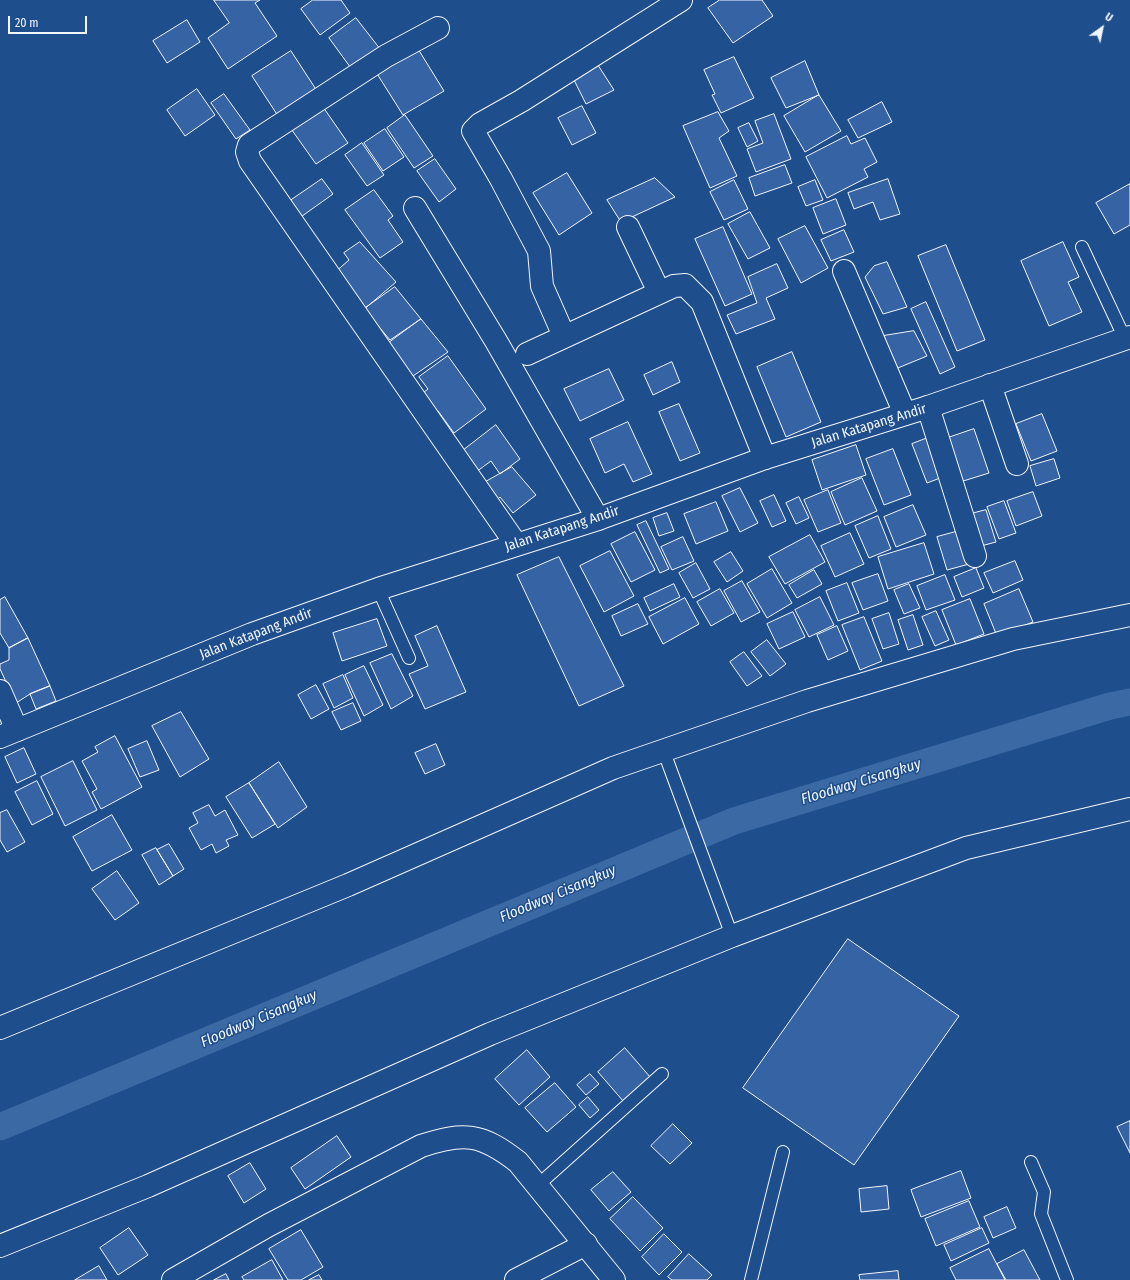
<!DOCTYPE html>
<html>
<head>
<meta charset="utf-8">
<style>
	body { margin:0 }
	#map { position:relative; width:1130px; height:1280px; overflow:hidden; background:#1f4e8c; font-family:"Fira Sans Condensed",sans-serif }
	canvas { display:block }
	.north { position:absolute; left:1082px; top:8px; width:40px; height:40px; -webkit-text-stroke:3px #1f4e8c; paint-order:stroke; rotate:33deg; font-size:11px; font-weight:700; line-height:16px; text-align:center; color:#f2f6ff }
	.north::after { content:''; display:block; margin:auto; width:14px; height:18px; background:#f2f6ff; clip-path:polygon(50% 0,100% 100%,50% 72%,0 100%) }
	.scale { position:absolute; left:8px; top:16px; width:79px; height:18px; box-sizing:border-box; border:2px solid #f2f6ff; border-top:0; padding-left:5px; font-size:12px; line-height:14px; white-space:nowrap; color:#f2f6ff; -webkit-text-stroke:3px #1f4e8c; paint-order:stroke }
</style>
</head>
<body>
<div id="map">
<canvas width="1130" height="1280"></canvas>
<div class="north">U</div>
<div class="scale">20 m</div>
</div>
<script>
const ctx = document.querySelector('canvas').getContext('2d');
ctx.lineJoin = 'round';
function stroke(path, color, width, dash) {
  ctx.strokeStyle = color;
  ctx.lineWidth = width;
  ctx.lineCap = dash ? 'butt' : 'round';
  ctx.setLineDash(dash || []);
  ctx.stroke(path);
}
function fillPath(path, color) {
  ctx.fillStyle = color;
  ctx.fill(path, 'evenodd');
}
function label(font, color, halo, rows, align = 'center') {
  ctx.font = font + ' "Fira Sans Condensed",sans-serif';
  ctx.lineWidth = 3;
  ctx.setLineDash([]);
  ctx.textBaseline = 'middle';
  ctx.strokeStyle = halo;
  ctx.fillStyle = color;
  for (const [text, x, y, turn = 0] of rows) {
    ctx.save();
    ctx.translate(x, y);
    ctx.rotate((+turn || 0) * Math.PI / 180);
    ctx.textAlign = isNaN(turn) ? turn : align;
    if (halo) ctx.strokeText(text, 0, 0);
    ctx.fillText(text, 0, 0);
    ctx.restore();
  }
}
stroke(new Path2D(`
	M0,1127L734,821L1110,706L1130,702`), '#3b69a3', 27);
const building = new Path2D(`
	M214,0H260L255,3L277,36L228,69L208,38L229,23Z
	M313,0H341L350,13L320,35L301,9Z
	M720,0H762L773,16L733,43L708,8Z
	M356,18L384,54L356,75L329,38Z
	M187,20L200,42L167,63L153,41Z
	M415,44L444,91L403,115L374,69Z
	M291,51L319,94L280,119L252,76Z
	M734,57L754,98L721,113L712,95L715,94L704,70Z
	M805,61L819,95L786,108L771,78Z
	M596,62L614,90L586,104L572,76Z
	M197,89L215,115L185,136L167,110Z
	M224,94L250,130L236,139L211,103Z
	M819,95L841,131L805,152L784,116Z
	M882,102L892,122L858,138L848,120Z
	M321,104L348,143L316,164L289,126Z
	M582,106L596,133L572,145L558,118Z
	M718,112L729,131L719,138L737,176L710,188L683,126Z
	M774,114L791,159L756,172L747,149L763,143L755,121Z
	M405,115L433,156L414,168L387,128Z
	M749,123L758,141L747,147L738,128Z
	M385,129L404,157L383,171L364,143Z
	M847,136L851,144L865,138L877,162L864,169L868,177L827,198L806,157Z
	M362,143L384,175L367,186L345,155Z
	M435,159L456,189L439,202L417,171Z
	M785,165L792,183L755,196L749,178Z
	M567,173L592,213L559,235L533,193Z
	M655,178L675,197L621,222L607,200Z
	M322,179L333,194L298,219L287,203Z
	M888,179L900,214L880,220L873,202L854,209L848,193Z
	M734,180L748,209L724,220L710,192Z
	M815,180L823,200L806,206L798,187Z
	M1130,184V225L1114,234L1096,203Z
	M374,190L393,216L388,220L403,242L380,258L345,210Z
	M836,199L846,225L823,234L813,208Z
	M750,212L770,248L748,259L728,224Z
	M805,226L828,268L801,283L778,239Z
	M723,227L752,294L725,306L695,239Z
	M844,230L854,252L831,261L821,240Z
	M360,242L396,282L362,311L334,273L349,260L344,253Z
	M1063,242L1079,277L1068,282L1082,312L1049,326L1021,261Z
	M946,245L985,340L957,351L918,256Z
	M887,262L907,307L883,314L865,277L874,266Z
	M777,264L788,288L766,298L775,319L736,334L727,315L757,303L748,277Z
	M395,287L421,319L390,340L364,309Z
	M926,302L955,367L940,374L911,309Z
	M421,319L448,352L410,378L386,345Z
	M914,331L927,356L893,370L877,337Z
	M792,352L821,422L786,437L757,367Z
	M448,356L486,409L454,433L438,411L433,415L419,396L428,389L419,377Z
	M672,362L680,382L653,395L644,375Z
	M609,369L624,400L580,421L564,389Z
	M679,404L700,453L680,461L659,412Z
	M1042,414L1057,451L1031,461L1016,424Z
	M628,422L652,474L633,482L624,464L605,473L590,439Z
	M496,425L520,459L500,474L491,461L476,472L460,453Z
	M974,429L989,473L960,482L945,439Z
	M933,436L948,475L927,483L912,444Z
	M856,445L866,475L822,490L812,460Z
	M893,449L911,495L884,505L866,459Z
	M1054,459L1060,478L1036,486L1030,466Z
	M512,467L536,495L513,513L500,497L495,502L482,484Z
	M862,478L877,511L845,525L831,492Z
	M740,488L758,523L740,532L722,496Z
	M828,490L841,523L818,532L804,500Z
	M1033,492L1042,516L1016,526L1007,501Z
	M774,495L786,521L772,527L760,501Z
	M799,497L809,518L796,524L786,503Z
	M1004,501L1016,533L999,539L987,507Z
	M716,502L728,531L696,544L684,514Z
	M913,505L926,535L896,547L884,517Z
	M986,510L996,542L977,547L967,515Z
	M667,513L674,531L659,536L653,518Z
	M878,516L891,549L869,558L855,526Z
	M646,521L669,569L660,573L637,525Z
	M963,530L973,563L947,570L937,537Z
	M635,532L655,570L631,582L611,544Z
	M850,533L864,564L835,577L821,546Z
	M810,535L825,562L785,584L769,557Z
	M683,537L694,561L672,570L661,547Z
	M924,543L934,574L888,589L878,557Z
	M610,551L634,596L604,612L580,566Z
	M731,552L743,571L727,582L714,562Z
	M559,557L624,686L579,706L517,575Z
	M1015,561L1023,580L993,593L984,573Z
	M696,563L710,589L693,598L679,573Z
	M976,568L984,588L962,597L954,577Z
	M772,569L792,603L767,618L747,584Z
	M814,570L822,584L797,598L789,585Z
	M878,574L888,601L863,610L852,583Z
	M945,575L955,600L926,610L917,586Z
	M742,581L760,612L741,622L724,591Z
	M847,583L859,613L838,621L826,591Z
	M674,584L680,597L650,611L644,598Z
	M909,584L920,608L904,614L894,590Z
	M720,589L734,613L711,626L697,602Z
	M1019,589L1033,622L997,636L984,604Z
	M5,597L28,638L9,648L0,633V600Z
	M820,597L834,625L809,637L795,610Z
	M685,598L699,624L663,644L649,617Z
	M970,599L984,634L956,645L942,610Z
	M638,604L648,624L621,636L612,616Z
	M936,611L949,640L935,646L922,617Z
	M793,612L805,637L779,649L767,624Z
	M889,613L899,644L883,649L872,619Z
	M913,615L923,645L908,650L898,620Z
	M864,617L882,661L860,670L842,625Z
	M377,619L387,646L342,661L333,633Z
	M437,626L466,692L425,709L409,674L428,666L415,636Z
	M837,626L848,651L828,660L817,635Z
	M28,638L50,686L30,694L16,703L0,669V664L9,660V648Z
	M767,640L786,664L770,676L751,652Z
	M744,652L762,676L747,686L730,662Z
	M392,654L413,696L391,709L370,663Z
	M364,666L383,705L364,716L345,675Z
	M343,675L353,698L334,708L323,684Z
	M316,685L329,709L311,719L298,695Z
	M50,686L56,701L36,709L30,694Z
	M353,703L361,721L341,730L332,712Z
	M181,712L209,759L180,777L152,726Z
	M115,736L142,787L101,809L92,792L97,789L82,761L98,752L95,747Z
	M147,741L159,770L140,777L128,749Z
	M436,744L445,765L425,774L415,753Z
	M24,748L36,774L17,783L5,757Z
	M73,761L97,810L65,826L41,777Z
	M279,762L307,807L278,828L249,783Z
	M37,781L53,814L32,825L15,792Z
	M249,783L275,824L252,838L226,797Z
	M209,805L215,816L225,810L238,835L226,840L229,846L216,853L212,844L201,850L189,828L198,823L193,813Z
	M7,810L25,842L7,852L0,840V813Z
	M112,815L132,850L92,871L73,837Z
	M169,844L184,869L173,876L157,850Z
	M156,848L173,876L159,885L142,855Z
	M117,871L139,903L115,920L92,889Z
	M848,939L959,1016L854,1165L743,1088Z
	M625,1048L651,1078L624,1102L598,1072Z
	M527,1050L550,1077L519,1105L495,1079Z
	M590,1074L599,1084L586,1095L577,1085Z
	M555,1083L576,1107L547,1132L525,1108Z
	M588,1097L599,1110L590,1118L579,1105Z
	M1130,1121V1153L1117,1127Z
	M673,1124L692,1143L670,1164L651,1146Z
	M337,1136L351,1157L305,1189L291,1168Z
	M250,1163L266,1189L244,1203L228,1176Z
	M961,1171L971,1198L921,1217L911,1190Z
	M613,1172L631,1192L609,1211L591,1190Z
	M887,1186L889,1209L861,1212L859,1189Z
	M633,1197L663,1228L640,1251L610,1219Z
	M969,1201L980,1227L936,1246L925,1219Z
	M1007,1207L1016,1228L993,1238L984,1217Z
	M129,1228L148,1255L118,1275L100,1248Z
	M982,1228L989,1243L951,1261L944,1245Z
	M301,1230L323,1267L301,1280H288L269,1249Z
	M664,1234L682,1252L659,1275L642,1257Z
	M989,1249L1005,1280H956L950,1268Z
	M1024,1250L1040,1280H1006L997,1264Z
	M689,1254L712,1275L707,1280H672L668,1277Z
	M272,1260L283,1280H244L242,1277Z
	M99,1266L107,1280H75Z
	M898,1271L899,1280H860L859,1275Z
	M226,1274L229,1280H214Z
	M319,1275L322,1280H309Z`);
fillPath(building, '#3563a3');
stroke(building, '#f2f6ff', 1);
const lane = new Path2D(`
	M1082,247L1125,339
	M378,589L409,658
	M664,752L732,936
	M1031,1162L1044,1192L1041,1214L1067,1280
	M537,1186L662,1074
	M751,1280L783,1152`);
const street = new Path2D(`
	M438,28L386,56L249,145L247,152L250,161L516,544
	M415,208L496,341L598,519
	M628,227L659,292
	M844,271L905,414
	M564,336L542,286L539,251L501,179L473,131L480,124L521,101L681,0
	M527,354L674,286L685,285L702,302L765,458
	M990,385L1017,464
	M928,407L975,556
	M0,691L17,730
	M0,1028L348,885L613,768L807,701L1013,639L1130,615
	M0,1246L148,1186L490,1034L732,936L966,848L1130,809
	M516,1280L586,1244`);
const secondary = new Path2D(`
	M0,737L252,634L378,589L598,519L765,458L928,407L1130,337
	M173,1280L269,1225L421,1146C464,1132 481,1133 518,1162L614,1280`);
stroke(lane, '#f2f6ff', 14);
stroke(street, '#f2f6ff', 24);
stroke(secondary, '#f2f6ff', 24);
stroke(lane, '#1f4e8c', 12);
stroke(street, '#1f4e8c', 22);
stroke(secondary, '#1f4e8c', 22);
label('14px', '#f2f6ff', '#1f4e8c', [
	["Jalan Katapang Andir",869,426,-17],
	["Jalan Katapang Andir",562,529,-18],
	["Jalan Katapang Andir",256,634,-21]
]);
label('italic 15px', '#f2f6ff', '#1f4e8c', [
	["Floodway Cisangkuy",861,782,-17],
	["Floodway Cisangkuy",558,894,-23],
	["Floodway Cisangkuy",259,1019,-23]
]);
</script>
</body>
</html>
